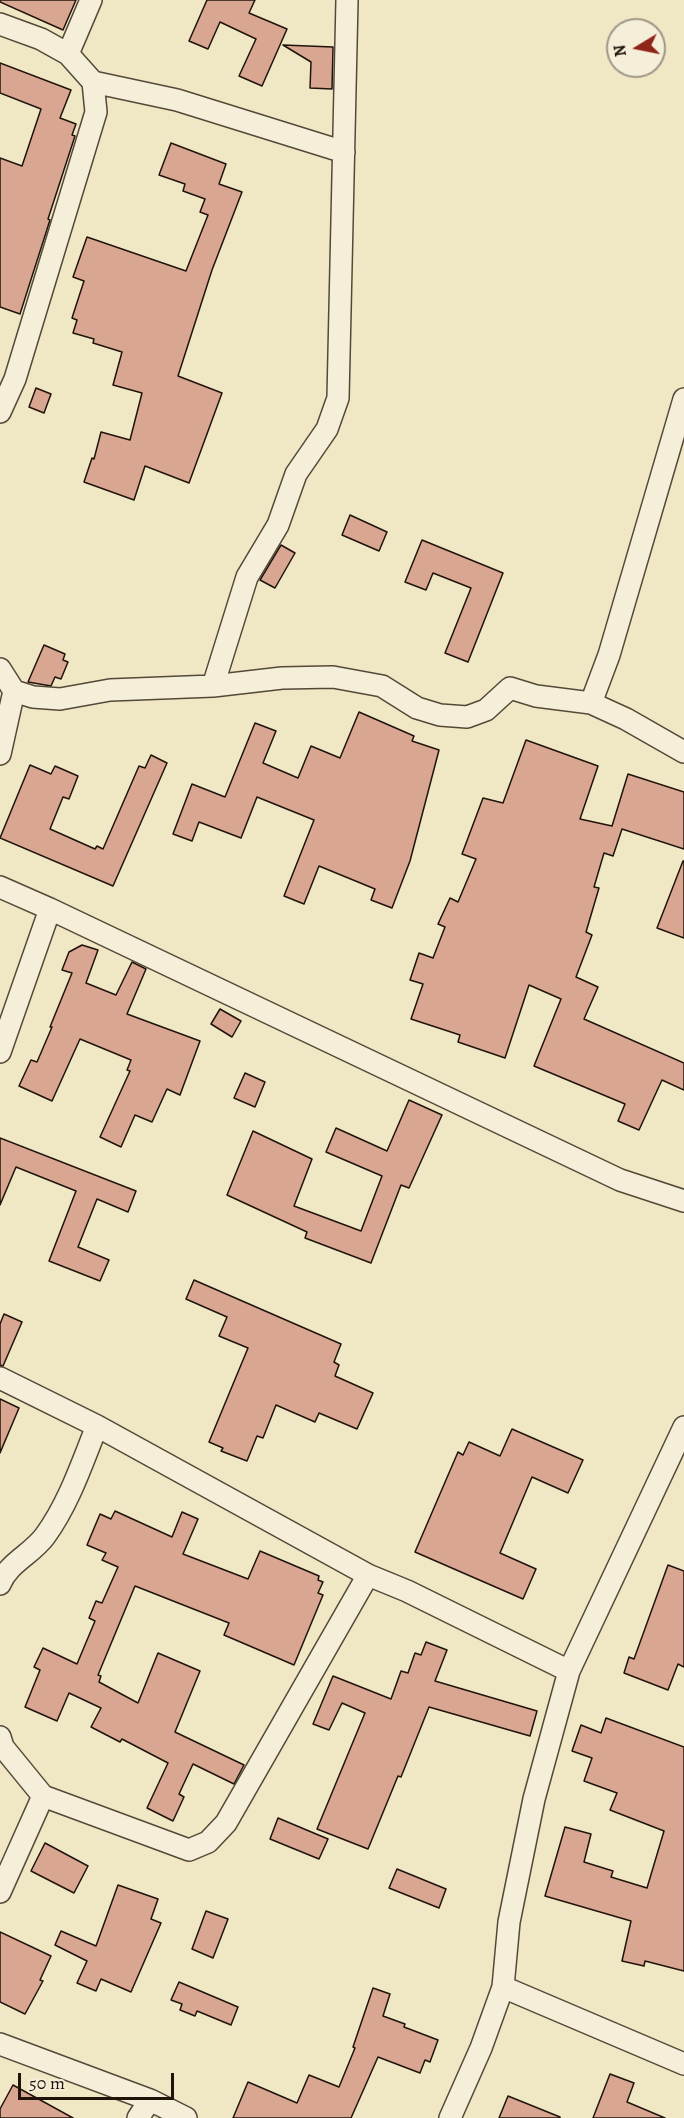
<!DOCTYPE html>
<html>
<head>
<meta charset="utf-8">
<style>
	body { margin:0 }
	#map { position:relative; width:684px; height:2118px; overflow:hidden; background:#f0e7c4; font-family:Alegreya,serif }
	canvas { display:block }
	.north { position:absolute; left:606px; top:18px; width:60px; height:60px; box-sizing:border-box; background:#f5efd9; border:2px solid #a09786; border-radius:50%; rotate:260deg; font-size:16px; font-weight:700; line-height:24px; text-align:center; color:#20140a }
	.north::after { content:''; display:block; margin:auto; width:21px; height:27px; background:#8f2418; clip-path:polygon(50% 0,100% 100%,50% 72%,0 100%) }
	.scale { position:absolute; left:18px; top:2073px; width:156px; height:27px; box-sizing:border-box; border:3px solid #20140a; border-top:0; padding-left:8px; font-size:18px; line-height:21px; white-space:nowrap; color:#20140a; -webkit-text-stroke:4px #f5efd9; paint-order:stroke }
</style>
</head>
<body>
<div id="map">
<canvas width="684" height="2118"></canvas>
<div class="north">N</div>
<div class="scale">50 m</div>
</div>
<script>
const ctx = document.querySelector('canvas').getContext('2d');
ctx.lineJoin = 'round';
function fillPath(path, color) {
  ctx.fillStyle = color;
  ctx.fill(path, 'evenodd');
}
function stroke(path, color, width, dash) {
  ctx.strokeStyle = color;
  ctx.lineWidth = width;
  ctx.lineCap = dash ? 'butt' : 'round';
  ctx.setLineDash(dash || []);
  ctx.stroke(path);
}
const building = new Path2D(`
	M0,0H76L63,30L0,2Z
	M207,0H255L249,13L287,29L262,86L239,76L256,39L220,22L208,49L189,41Z
	M283,45L333,47L332,89L310,88L311,62Z
	M0,63L71,90L60,118L76,124L72,135L75,136L48,219L50,220L20,314L0,307V158L22,166L41,109L0,93Z
	M171,143L226,164L219,184L242,192L212,270L178,376L222,393L189,483L145,466L134,500L84,482L92,458L94,459L101,432L130,440L142,393L113,385L122,352L93,343L94,339L73,333L77,320L72,318L84,281L73,277L87,237L186,271L208,215L200,212L205,199L183,191L185,184L159,175Z
	M36,388L51,394L44,413L29,407Z
	M350,515L387,532L379,551L342,535Z
	M422,540L503,573L468,662L445,653L471,588L433,573L426,590L405,582Z
	M281,545L295,553L275,588L260,580Z
	M44,645L65,654L63,660L68,662L61,679L55,677L51,686L28,682Z
	M359,712L414,736L412,741L439,750L410,861L392,908L371,900L375,889L319,866L304,904L284,896L314,820L257,797L241,838L199,822L192,841L173,834L192,784L225,797L255,723L276,731L263,763L298,778L311,746L340,758Z
	M526,740L598,766L580,819L612,826L628,774L684,792V849L622,829L613,856L604,853L594,887L599,888L586,932L592,935L576,977L598,987L584,1019L684,1063V1090L662,1080L639,1130L618,1121L625,1104L534,1066L561,999L529,985L505,1058L458,1042L460,1035L411,1019L423,984L410,980L419,953L433,958L445,927L438,924L450,898L458,902L476,859L462,854L483,798L503,803Z
	M151,755L167,763L113,886L0,838L30,765L51,774L55,766L78,776L69,799L63,797L50,829L95,849L97,846L103,849L139,766L145,768Z
	M683,861H684V938L657,928Z
	M82,945L98,950L86,983L116,995L132,962L146,969L127,1014L200,1041L180,1095L167,1089L152,1122L135,1115L121,1147L100,1137L130,1071L127,1070L131,1060L80,1039L52,1101L19,1086L31,1060L37,1062L52,1027H50L72,973L62,970L69,952Z
	M220,1009L241,1021L232,1037L211,1024Z
	M245,1073L265,1082L255,1107L234,1098Z
	M409,1100L442,1115L409,1188L401,1185L371,1263L305,1238L307,1232L227,1195L253,1131L312,1159L294,1206L361,1231L382,1176L326,1152L336,1128L387,1151Z
	M0,1138L136,1191L128,1212L97,1199L78,1247L109,1260L100,1281L49,1261L76,1191L16,1167L0,1205Z
	M194,1280L341,1344L334,1362L339,1365L335,1376L373,1393L357,1429L319,1413L315,1422L276,1405L263,1438L257,1436L247,1461L221,1451L223,1448L209,1442L248,1348L219,1336L227,1317L186,1299Z
	M4,1314L22,1322L3,1366L0,1365V1324Z
	M0,1399L19,1408L0,1453Z
	M512,1429L583,1460L568,1493L532,1477L500,1553L536,1569L523,1599L415,1552L458,1452L463,1455L469,1442L500,1456Z
	M115,1511L172,1537L182,1512L198,1519L183,1554L248,1579L260,1551L319,1576L318,1580L323,1582L318,1593L323,1595L294,1665L224,1635L229,1623L135,1586L98,1675L101,1676L99,1682L138,1703L158,1653L200,1671L175,1732L244,1765L234,1784L193,1764L179,1794L184,1797L173,1821L147,1808L168,1763L122,1739L120,1742L91,1727L101,1708L69,1693L57,1721L25,1707L40,1670L34,1667L43,1648L77,1664L95,1621L89,1618L96,1601L102,1603L118,1567L102,1560L106,1553L87,1545L100,1514L111,1519Z
	M668,1565L684,1571V1667L678,1664L668,1690L624,1673L629,1657L634,1659Z
	M426,1642L447,1650L435,1681L537,1711L530,1736L429,1707L401,1777L398,1776L368,1849L317,1829L365,1713L342,1703L329,1730L313,1724L333,1676L391,1699L401,1671L408,1673L415,1653L421,1655Z
	M606,1718L684,1747V1971L645,1961L644,1966L622,1961L631,1921L545,1896L565,1827L591,1834L584,1862L613,1871L611,1877L647,1888L664,1831L610,1810L617,1793L584,1781L592,1758L572,1751L581,1725L601,1733Z
	M278,1818L328,1839L319,1859L270,1839Z
	M45,1843L88,1866L74,1893L31,1871Z
	M397,1869L446,1889L439,1908L389,1888Z
	M118,1885L158,1899L151,1919L161,1923L131,1992L101,1979L96,1991L77,1983L87,1961L55,1945L61,1931L96,1946Z
	M206,1911L228,1919L213,1958L192,1949Z
	M0,1932L51,1956L40,1980L43,1981L25,2014L0,2002Z
	M179,1982L238,2007L231,2025L197,2011L195,2016L180,2010L182,2004L171,2000Z
	M373,1988L390,1994L383,2016L405,2024L404,2027L438,2040L430,2062L425,2060L420,2073L378,2057L351,2118H233L248,2082L297,2103L309,2075L339,2087L355,2048L353,2047Z
	M610,2074L634,2083L627,2102L665,2118H593Z
	M13,2085L73,2118H0V2109Z
	M508,2096L560,2117V2118H499Z`);
fillPath(building, '#d9a692');
stroke(building, '#20140a', 1.5);
const minor = new Path2D(`
	M0,24L41,39L68,54L93,82L96,112L15,379L0,412
	M68,54L91,0
	M93,82L177,100L344,152
	M684,399L609,655L591,703L626,719L684,752
	M0,669L14,691L33,697L60,699L110,690L213,686L282,678L333,677L382,686L417,708L440,715L467,717L486,710L510,688L536,696L591,703
	M213,686L247,577L278,525L296,474L327,429L338,398L347,0
	M0,754L14,691
	M0,887L50,909L620,1180L684,1201
	M0,1052L50,909
	M0,1378L97,1426L368,1575L407,1591L569,1671
	M0,1584C8,1563 32,1554 45,1536C69,1503 82,1463 97,1426
	M0,1737L3,1747L43,1796L189,1850L208,1842L226,1823L368,1575
	M0,1892L43,1796
	M503,1987L684,2064
	M0,2044L150,2100L186,2118
	M138,2118L150,2100
	M450,2118L481,2048L503,1987L509,1922L534,1799L569,1671L684,1427`);
stroke(minor, '#544938', 24);
stroke(minor, '#f5efd9', 21);
</script>
</body>
</html>
